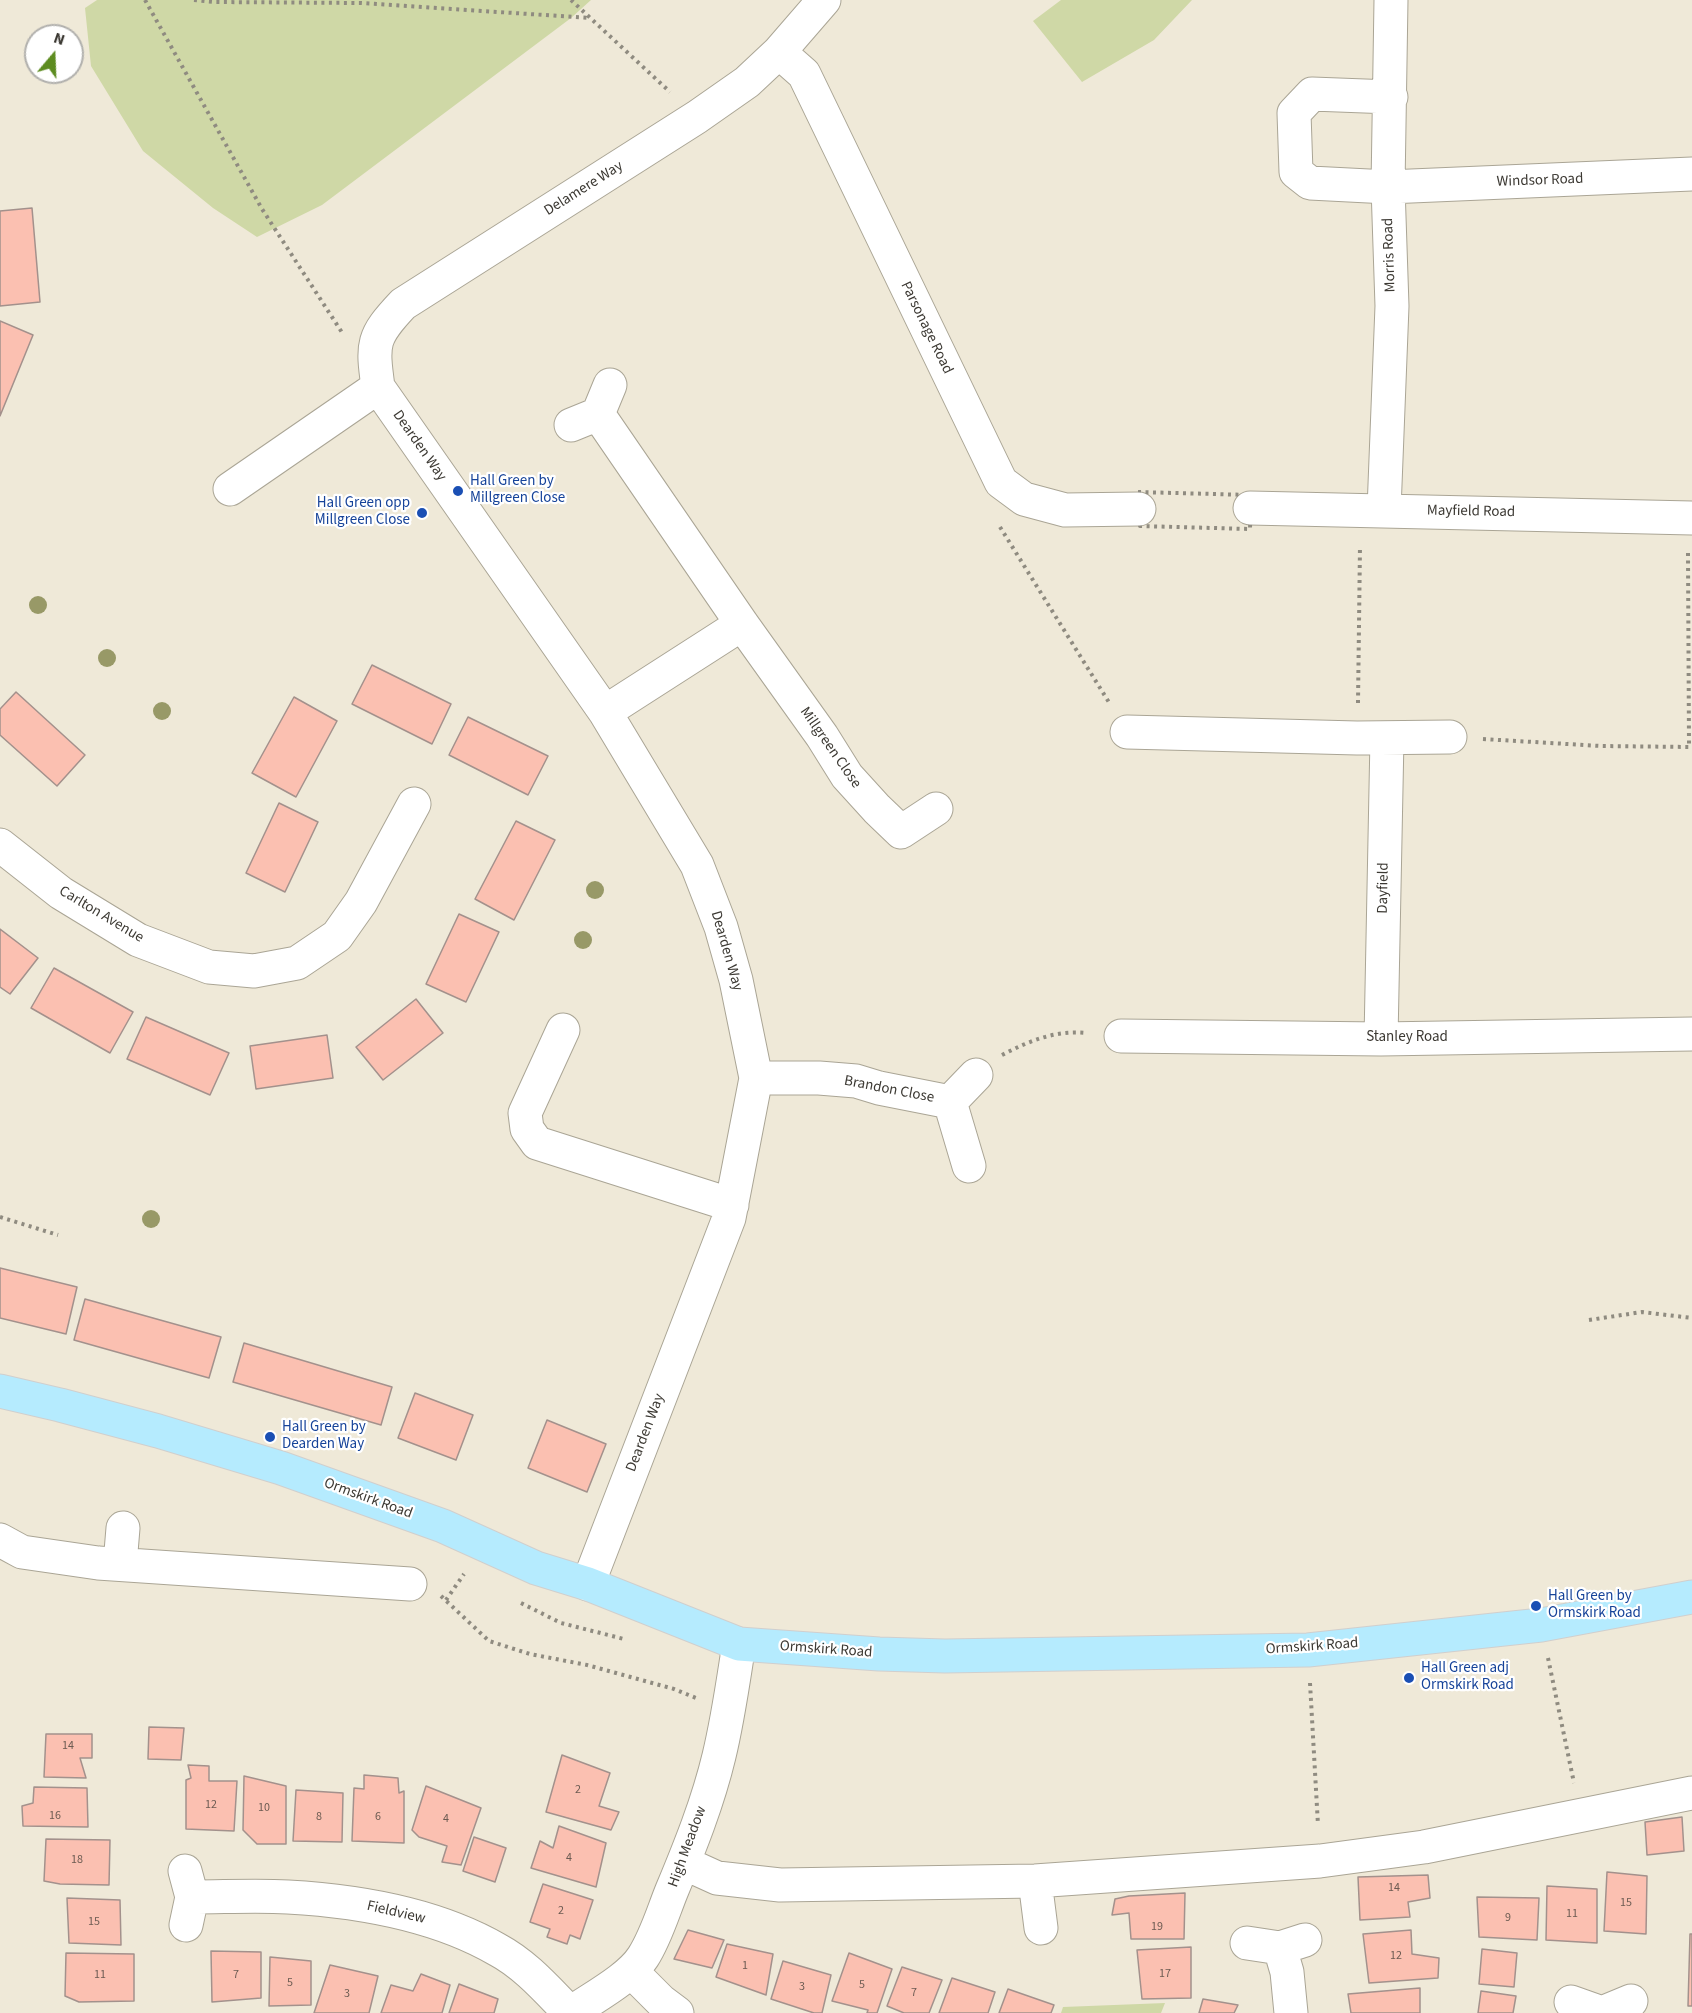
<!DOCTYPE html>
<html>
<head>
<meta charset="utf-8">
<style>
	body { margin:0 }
	#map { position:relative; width:1692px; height:2013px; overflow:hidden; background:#efe9d8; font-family:"Source Sans 3",sans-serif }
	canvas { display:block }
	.north { position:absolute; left:24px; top:24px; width:60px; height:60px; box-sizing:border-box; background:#fff; border:2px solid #b1b0ad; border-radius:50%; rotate:19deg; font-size:16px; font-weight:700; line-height:24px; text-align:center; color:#3c3933 }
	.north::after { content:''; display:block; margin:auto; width:21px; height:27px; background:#5d8c20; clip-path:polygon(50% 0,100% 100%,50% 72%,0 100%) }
</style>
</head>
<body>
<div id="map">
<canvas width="1692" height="2013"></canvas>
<div class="north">N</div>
</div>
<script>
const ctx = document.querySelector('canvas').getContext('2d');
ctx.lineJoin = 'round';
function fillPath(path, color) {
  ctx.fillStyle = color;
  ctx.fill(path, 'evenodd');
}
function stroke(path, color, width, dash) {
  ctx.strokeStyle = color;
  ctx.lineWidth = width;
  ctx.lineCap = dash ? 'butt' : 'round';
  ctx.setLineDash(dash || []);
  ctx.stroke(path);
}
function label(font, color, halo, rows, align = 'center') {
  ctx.font = font + ' "Source Sans 3",sans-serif';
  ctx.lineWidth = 4.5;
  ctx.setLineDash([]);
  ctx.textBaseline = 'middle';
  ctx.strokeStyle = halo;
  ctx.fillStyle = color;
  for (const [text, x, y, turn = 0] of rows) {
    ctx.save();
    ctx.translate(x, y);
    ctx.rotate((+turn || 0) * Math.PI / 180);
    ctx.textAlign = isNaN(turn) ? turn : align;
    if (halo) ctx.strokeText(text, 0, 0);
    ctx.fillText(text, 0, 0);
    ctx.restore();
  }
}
fillPath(new Path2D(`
	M97,0H591L571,18L322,205L257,237L213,208L143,151L91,66L85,8Z
	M1061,0H1192L1154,40L1082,82L1033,21Z
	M1165,2003L1161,2013H1061L1063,2007Z`), '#cfd8a6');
const building = new Path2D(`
	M32,208L40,302L0,306V211Z
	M0,321L33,335L0,416Z
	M372,665L451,704L432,744L352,704Z
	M16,692L85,755L57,786L0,735V709Z
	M294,697L337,721L296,797L252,773Z
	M468,717L548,756L528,795L449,755Z
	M279,803L318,822L285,892L246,873Z
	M516,821L555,840L514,920L475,899Z
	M459,914L499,932L466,1002L426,984Z
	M0,929L38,958L10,994L0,987Z
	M54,968L133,1012L110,1053L31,1008Z
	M416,999L443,1033L383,1080L356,1047Z
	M146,1017L229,1053L210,1095L127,1059Z
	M327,1035L333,1078L256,1089L250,1046Z
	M0,1268L77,1287L66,1334L0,1318Z
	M85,1299L221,1337L209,1378L74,1340Z
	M244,1343L392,1387L381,1425L233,1382Z
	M415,1393L473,1415L456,1460L398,1438Z
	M547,1420L606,1444L587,1492L528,1468Z
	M149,1727L184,1728L181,1760L148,1759Z
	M46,1734H92V1758H80L86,1778L44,1777Z
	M562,1755L610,1773L599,1806L619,1812L611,1830L546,1812Z
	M188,1765L209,1766V1781H237L234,1831L186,1829V1780L191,1778Z
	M364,1775L398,1778L399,1793L404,1791V1843L352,1841L354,1788L364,1789Z
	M244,1776L286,1786V1844H257L243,1830Z
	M426,1786L481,1808L461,1865L442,1862L447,1846L419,1837L412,1830Z
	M34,1787L87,1788L88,1827L23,1826L22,1806L33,1803Z
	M296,1790L343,1793L342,1842L293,1841Z
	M1682,1817L1684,1851L1647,1855L1645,1822Z
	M559,1826L606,1843L596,1887L531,1868L540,1841L553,1848Z
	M474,1837L506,1848L495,1882L463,1871Z
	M46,1839L110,1840L109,1885L60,1884L44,1881Z
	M1607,1872L1647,1876L1646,1934L1604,1931Z
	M1428,1875L1430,1898L1408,1902L1410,1917L1360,1920L1358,1877Z
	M543,1884L593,1900L580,1939L570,1935L567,1944L547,1937L550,1929L530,1922Z
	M1547,1886L1597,1889V1943L1546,1940Z
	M1185,1893L1184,1939H1131L1129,1913L1112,1915L1115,1899L1129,1896Z
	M1477,1897L1539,1898L1537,1940L1479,1937Z
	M67,1898L120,1900L121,1945L69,1943Z
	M688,1930L724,1940L712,1968L674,1959Z
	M1411,1930L1412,1954L1439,1958L1438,1978L1369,1983L1363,1934Z
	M1690,1934H1692V2006H1688Z
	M727,1944L773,1954L766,1995L716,1977Z
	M1191,1947V1998L1142,1999L1137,1950Z
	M1482,1949L1517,1953L1514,1987L1479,1984Z
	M211,1951L261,1952V1998L212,2002Z
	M66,1953L134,1954V2001L79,2002L65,1996Z
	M849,1953L892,1969L877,2013H867L868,2010L832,2001Z
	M270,1957L311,1961V2005L269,2006Z
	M783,1961L831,1975L822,2013H814L771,1999Z
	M330,1965L378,1976L369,2013H314Z
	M902,1967L942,1980L929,2013H904L887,2006Z
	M421,1974L450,1985L442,2013H381L391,1985L413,1991Z
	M952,1978L995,1992L988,2013H939Z
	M459,1984L498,1999L494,2013H449Z
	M1420,1988V2013H1351L1348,1994Z
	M1008,1989L1054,2005L1051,2013H999Z
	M1481,1991L1516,1996L1513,2013H1478Z
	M1203,1999L1238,2005L1234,2013H1199Z`);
fillPath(building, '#fbc0b1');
stroke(building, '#a3918c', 1.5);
const minor = new Path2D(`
	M779,52L804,74L1001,482L1024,499L1065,510L1139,509
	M1391,97L1312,94L1294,113L1296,172L1310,183L1388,187L1692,174
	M598,414L742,624L822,736L847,776L877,809L901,832L936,809
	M571,425L598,414L610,385
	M230,489L378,387
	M1250,508L1692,518
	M1384,510L1392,306L1388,187L1391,0
	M605,712L742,624
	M1127,732L1357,738L1450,737
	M0,845L61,893L138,940L209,967L254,971L297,963L337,936L361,902L414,804
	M563,1030L525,1113L527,1129L537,1143L732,1205
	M1121,1036L1381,1039L1692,1034
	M1381,1039L1387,738
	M756,1078H819L856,1081L879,1088L950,1102L969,1166
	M950,1102L976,1075
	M0,1540L22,1552L98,1563L410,1584
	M120,1564L123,1528
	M588,1584L729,1218L756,1078L736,980L721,927L697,865L605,712L378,387C372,343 372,337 403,304L697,117L747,82L779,52L824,0
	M684,1863L717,1878L780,1885L1035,1881L1320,1861L1424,1847L1692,1793
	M185,1871L192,1897L186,1925
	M1035,1881L1041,1928
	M192,1897C224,1897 257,1895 288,1897C359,1901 436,1914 498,1950C526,1965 548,1991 570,2013
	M1247,1943L1280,1948L1305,1940
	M1280,1948L1287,1972L1291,2013
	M631,1971L661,2001L677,2013
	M1571,2002L1602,2013L1631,2001
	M571,2013C592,1998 629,1979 643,1957C656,1937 663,1912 672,1890C690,1847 708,1802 719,1756C728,1719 733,1682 739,1644`);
const major = new Path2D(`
	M0,1391L60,1405L158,1431L281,1468L443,1526L536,1568L588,1584L739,1644L879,1654L945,1656L1308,1650L1541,1625L1692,1597`);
stroke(minor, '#aaa595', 35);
stroke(major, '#d0cfce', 35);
stroke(new Path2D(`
	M145,0L262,209L343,334
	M194,0L214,2L361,3L590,18
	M571,0L670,92
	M1138,492L1251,495L1250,529L1140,526Z
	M1000,527L1110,704
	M1688,553L1689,747
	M1358,703L1360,546
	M1483,739L1601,746L1692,747
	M1002,1055C1029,1041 1055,1030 1086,1033
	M0,1217L58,1235
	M1589,1320L1642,1312L1692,1318
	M441,1596L489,1641L530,1654L587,1665L674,1689L696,1698
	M446,1600L464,1574
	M521,1603L561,1623L624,1639
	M1548,1658L1574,1783
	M1310,1683L1318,1825`), '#8f8b80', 4, [3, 4.5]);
stroke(minor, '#fff', 33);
stroke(major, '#b5ebfe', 33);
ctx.fillStyle = '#989967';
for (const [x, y] of [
	[38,605],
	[107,658],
	[162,711],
	[595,890],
	[583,940],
	[151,1219]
]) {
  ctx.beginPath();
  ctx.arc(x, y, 9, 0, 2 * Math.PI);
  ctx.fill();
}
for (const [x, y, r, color] of [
	[458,491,6,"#1a4fb4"],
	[422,513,6,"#1a4fb4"],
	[270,1437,6,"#1a4fb4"],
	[1536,1606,6,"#1a4fb4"],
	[1409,1678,6,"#1a4fb4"]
]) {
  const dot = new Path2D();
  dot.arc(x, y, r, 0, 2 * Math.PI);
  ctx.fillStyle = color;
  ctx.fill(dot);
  stroke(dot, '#fff', 2);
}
label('12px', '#6c5b52', null, [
	["14",68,1746],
	["2",578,1790],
	["12",211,1805],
	["10",264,1808],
	["16",55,1816],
	["8",319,1817],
	["6",378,1817],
	["4",446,1819],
	["4",569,1858],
	["18",77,1860],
	["14",1394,1888],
	["15",1626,1903],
	["2",561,1911],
	["11",1572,1914],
	["9",1508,1918],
	["15",94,1922],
	["19",1157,1927],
	["12",1396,1956],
	["1",745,1966],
	["17",1165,1974],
	["11",100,1975],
	["7",236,1975],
	["5",290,1983],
	["5",862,1985],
	["3",802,1987],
	["7",914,1993],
	["3",347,1994]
]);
label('15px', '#3c3933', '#fff', [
	["Windsor Road",1540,181,-2],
	["Delamere Way",584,189,-32],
	["Morris Road",1390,255,-92],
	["Parsonage Road",926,328,64],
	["Dearden Way",419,446,55],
	["Mayfield Road",1471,512,1],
	["Millgreen Close",830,748,55],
	["Dayfield",1384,888,-89],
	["Carlton Avenue",101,915,31],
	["Dearden Way",726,951,74],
	["Stanley Road",1407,1038],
	["Brandon Close",889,1090,11],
	["Dearden Way",646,1433,-69],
	["Ormskirk Road",368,1499,20],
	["Ormskirk Road",1312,1647,-4],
	["Ormskirk Road",826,1650,4],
	["High Meadow",688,1847,-70],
	["Fieldview",396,1913,13]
]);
label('15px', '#164399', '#fff', [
	["Hall Green by",470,482],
	["Millgreen Close",470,499],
	["Hall Green opp",410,504,"right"],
	["Millgreen Close",410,521,"right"],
	["Hall Green by",282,1428],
	["Dearden Way",282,1445],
	["Hall Green by",1548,1597],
	["Ormskirk Road",1548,1614],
	["Hall Green adj",1421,1669],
	["Ormskirk Road",1421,1686]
], 'left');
</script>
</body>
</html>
